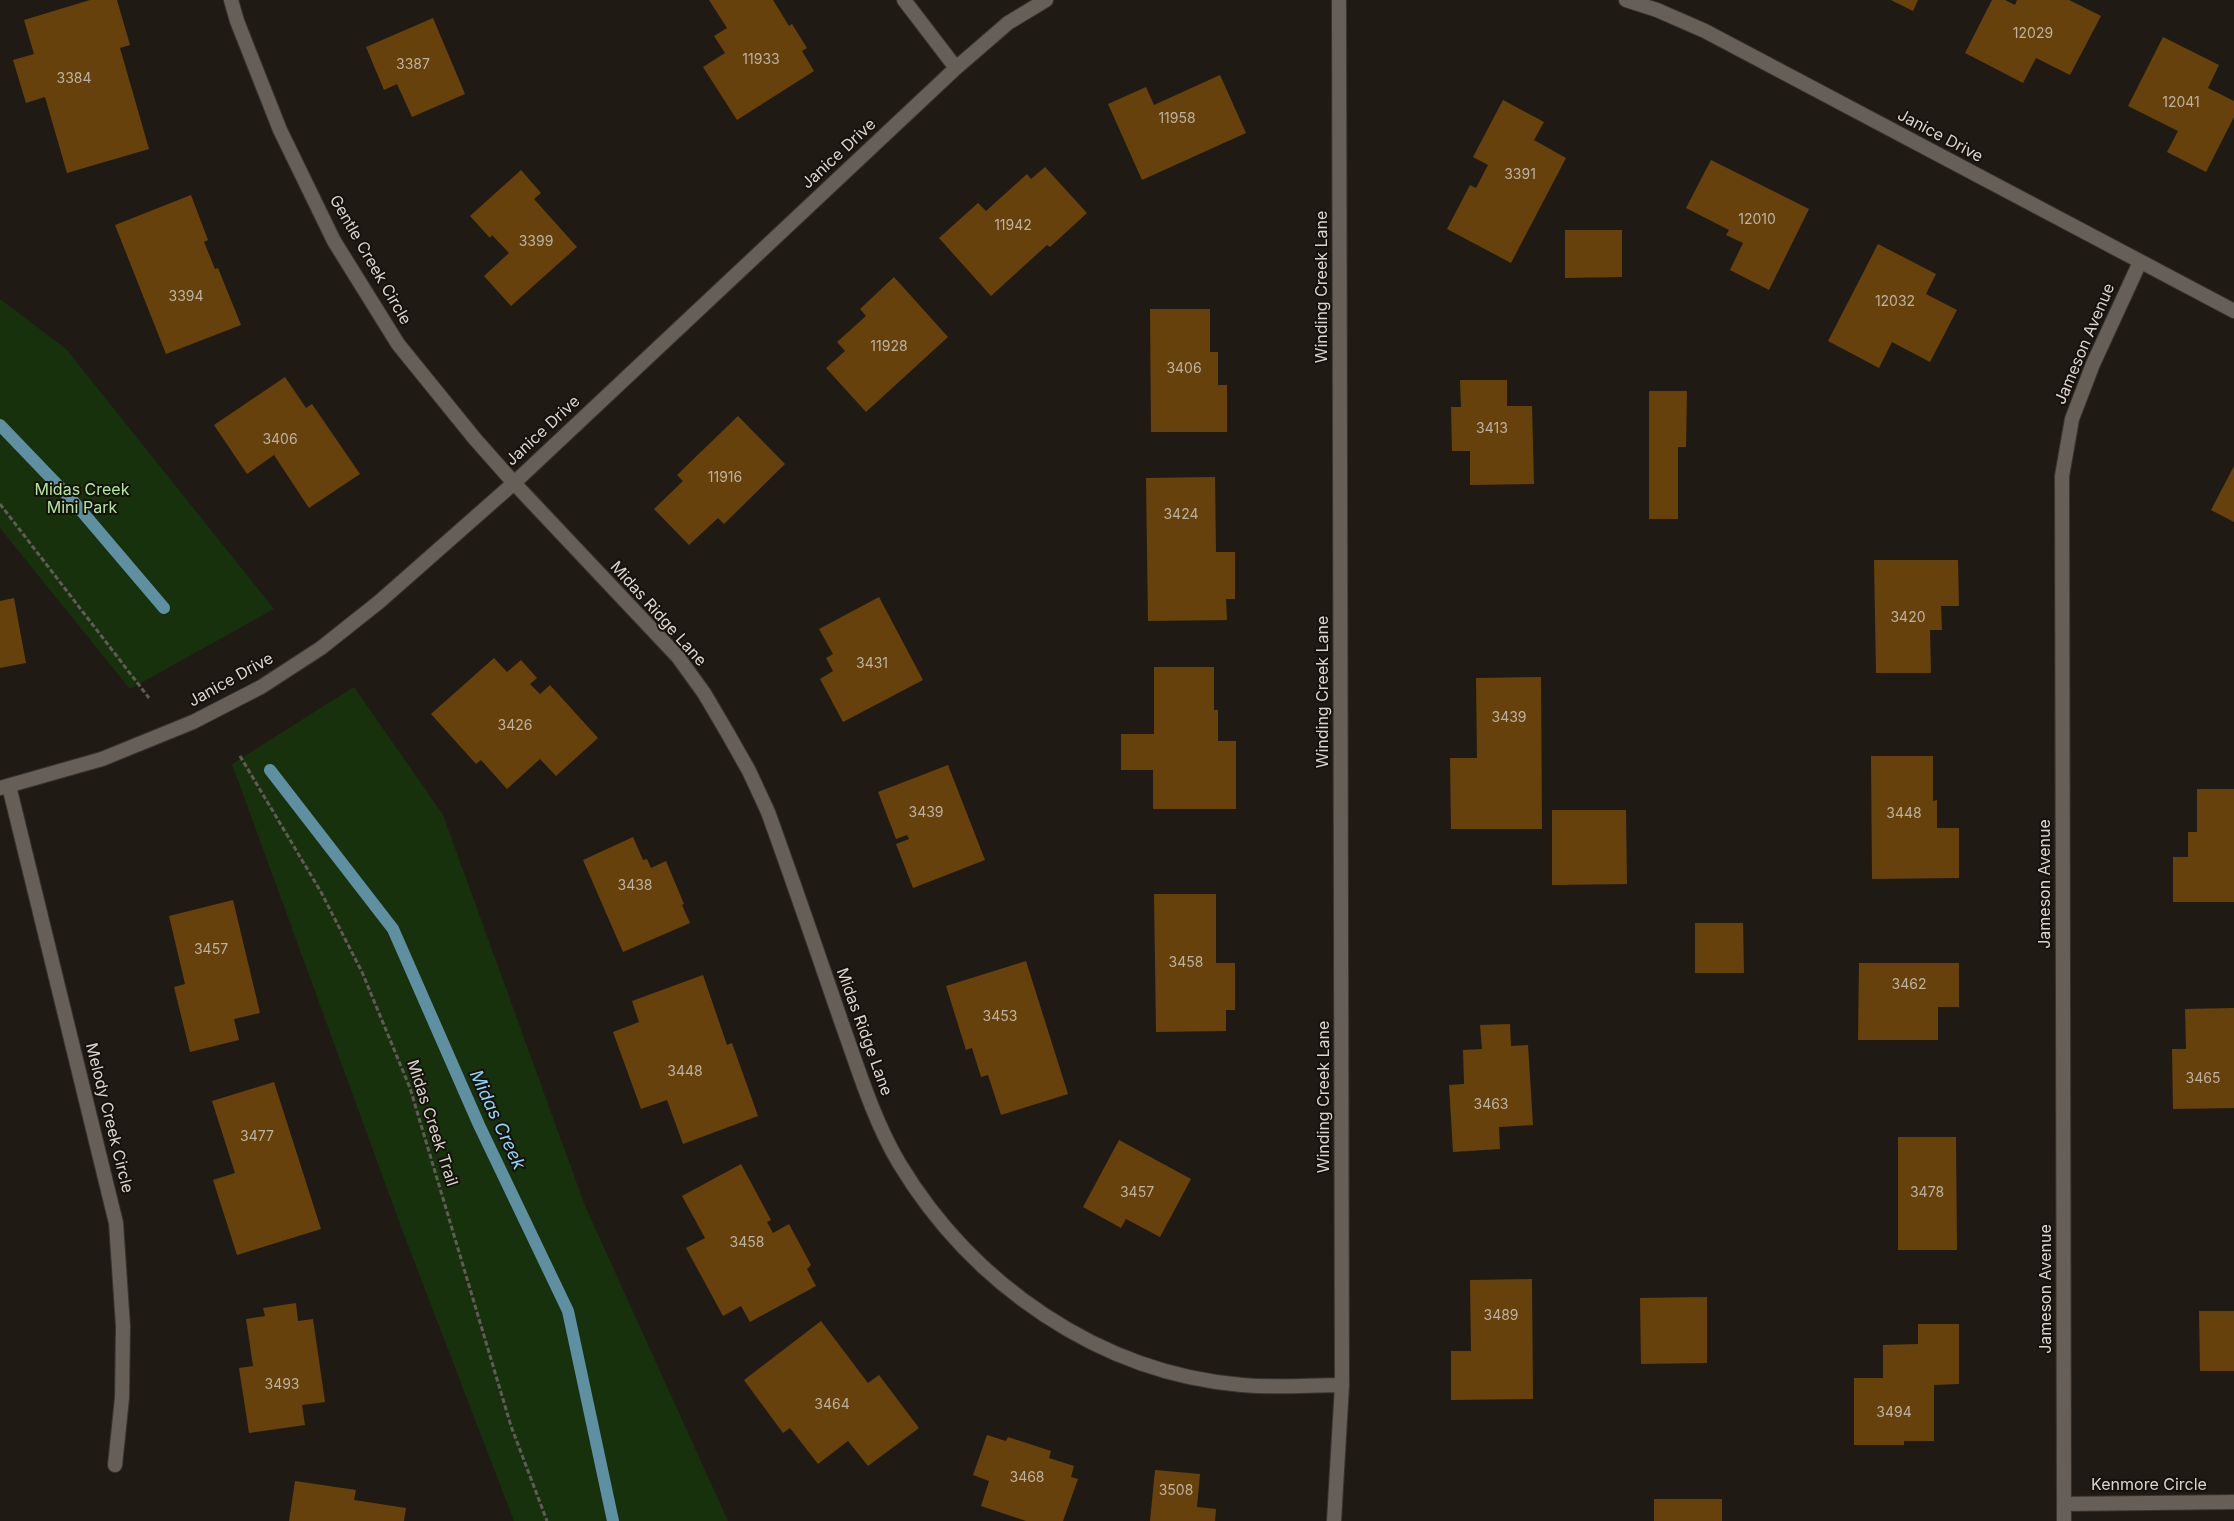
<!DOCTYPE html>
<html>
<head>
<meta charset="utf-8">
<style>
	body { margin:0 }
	canvas { display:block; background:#201a14 }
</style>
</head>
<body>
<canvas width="2234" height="1521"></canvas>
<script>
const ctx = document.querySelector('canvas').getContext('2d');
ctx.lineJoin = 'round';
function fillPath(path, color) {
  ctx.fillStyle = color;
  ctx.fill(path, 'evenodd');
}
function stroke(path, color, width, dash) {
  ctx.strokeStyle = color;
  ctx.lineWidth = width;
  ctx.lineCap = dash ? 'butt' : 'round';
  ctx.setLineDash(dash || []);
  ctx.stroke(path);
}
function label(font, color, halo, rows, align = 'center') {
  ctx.font = font + ' Inter,sans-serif';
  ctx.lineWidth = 4;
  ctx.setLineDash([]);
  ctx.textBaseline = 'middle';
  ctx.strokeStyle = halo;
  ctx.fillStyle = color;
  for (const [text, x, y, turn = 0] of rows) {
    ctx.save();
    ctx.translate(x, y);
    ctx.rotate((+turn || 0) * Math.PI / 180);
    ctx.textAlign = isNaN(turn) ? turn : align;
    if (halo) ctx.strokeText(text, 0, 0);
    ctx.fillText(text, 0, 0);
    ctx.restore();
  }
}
fillPath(new Path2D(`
	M0,299L66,349L274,609L130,689L0,528Z
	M354,687L443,815L585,1206L728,1521H514L403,1232L232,764Z`), '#17310d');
stroke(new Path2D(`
	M0,425L73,501L164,608
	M270,770L393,929L479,1125L568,1311L613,1521`), '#5e90a2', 12);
fillPath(new Path2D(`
	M90,0H117L130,45L120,48L149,149L67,173L45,97L26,103L13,60L34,54L24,20Z
	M709,0H773L789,26L792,24L807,48L802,51L814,71L737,120L703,67L725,53L714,36L727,28Z
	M1891,0H1918L1913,11Z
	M1992,0H2005L2015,5L2017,0H2069L2101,16L2070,75L2036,58L2023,83L1965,53Z
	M433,18L465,94L412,117L397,84L384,90L366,47Z
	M2163,37L2219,65L2208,88L2234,101V117L2206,172L2167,152L2178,131L2128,106Z
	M1220,75L1246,133L1142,180L1108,104L1146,87L1154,105Z
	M1503,100L1544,122L1534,140L1566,158L1511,263L1447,229L1470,185L1476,188L1488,165L1473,157Z
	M1711,160L1809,209L1769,290L1730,270L1743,243L1726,235L1729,230L1686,208Z
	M1045,167L1087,213L1050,247L1047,245L991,296L939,238L978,203L986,211L1027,174L1031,179Z
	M521,170L541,193L534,199L577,247L511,306L484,276L509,253L492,235L490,238L470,216Z
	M191,195L208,240L204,242L215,269L218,268L241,325L166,354L115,225Z
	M1565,230H1622V277L1565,278Z
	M1878,244L1936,274L1926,294L1957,310L1930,362L1892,342L1879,368L1828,341Z
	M894,277L948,337L866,412L826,368L845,351L837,342L866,316L860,309Z
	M1150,309H1210V352H1218V385H1227V432H1151Z
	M285,377L306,408L312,404L360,474L309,508L274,455L247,474L214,425Z
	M1460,380H1507V406H1532L1534,484L1470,485V451H1452L1451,407H1461Z
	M1649,391H1687L1686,447H1678V519H1649Z
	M738,416L785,464L724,524L718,518L689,545L654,509L683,481L677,475Z
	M2234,466V522L2211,510Z
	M1215,477L1216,552H1235V599H1226L1227,620L1148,621L1146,478Z
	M1874,560H1958L1959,606H1941L1942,630H1930L1931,673H1876Z
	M879,597L923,680L843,722L820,679L833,671L826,658L833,654L819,629Z
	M14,598L26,663L0,668V601Z
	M494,658L507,672L521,660L537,678L530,684L540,694L550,685L598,738L556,776L540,759L507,789L481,760L476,764L431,714Z
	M1154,667H1214V710H1218V741H1236V809H1153V770H1121V734H1154Z
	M1541,677L1542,829H1451L1450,758H1477L1476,678Z
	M1871,756H1933V801L1937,800V828H1959V878L1872,879Z
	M948,765L985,860L913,888L896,844L909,839L907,835L896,839L878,792Z
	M2197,789H2234V902H2173V857H2188V832H2197Z
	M1552,810H1626L1627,884L1552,885Z
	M633,837L643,860L647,859L651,868L666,861L684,904L682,905L690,923L623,952L583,860Z
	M1154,894H1216V963H1235V1010H1226V1031L1156,1032Z
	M233,900L260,1013L234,1019L239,1040L190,1052L174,987L185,984L169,916Z
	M1695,923H1743L1744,973H1695Z
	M1026,961L1068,1094L1001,1115L988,1075L981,1077L972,1048L966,1050L946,986Z
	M1859,963H1959V1007H1938V1040H1858Z
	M703,975L727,1045L732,1043L758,1116L683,1144L667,1100L641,1109L613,1032L639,1022L632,1001Z
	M2234,1008V1108L2173,1109L2172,1049H2186L2185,1009Z
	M1510,1024L1511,1046L1528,1045L1533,1125L1499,1127L1500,1149L1453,1152L1449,1085L1464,1084L1463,1050L1482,1049L1480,1025Z
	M274,1082L321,1229L237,1255L213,1180L235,1173L212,1101Z
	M1898,1137H1956L1957,1250H1898Z
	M1119,1140L1191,1179L1160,1237L1126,1219L1121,1228L1083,1207Z
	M741,1164L771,1220L767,1222L773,1233L789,1224L811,1265L807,1269L816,1286L750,1322L741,1306L723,1316L686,1248L705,1238L682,1196Z
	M1532,1279L1533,1399L1451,1400V1351H1471L1470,1280Z
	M1707,1297V1363L1641,1364L1640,1298Z
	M296,1303L298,1321L313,1319L325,1402L302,1405L305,1425L249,1433L239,1368L253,1366L246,1319L265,1316L263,1308Z
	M2199,1311H2234V1371H2200Z
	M821,1321L868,1383L879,1375L919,1428L868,1466L848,1441L818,1464L790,1428L783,1433L744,1380Z
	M1918,1324H1959V1384L1934,1385V1441H1904V1445H1854V1378H1883V1345L1918,1344Z
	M987,1435L1006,1441L1008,1437L1051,1451L1049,1458L1074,1466L1071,1477L1078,1479L1063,1521H1026L981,1506L989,1481L973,1475Z
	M1155,1470L1200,1474L1197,1507L1216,1509L1215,1521H1150Z
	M295,1481L356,1490L354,1500L406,1508L404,1521H289Z
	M1654,1499H1722V1521H1654Z`), '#66410b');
const minor = new Path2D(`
	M231,0L237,21L280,130L334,241L398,344L475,439L514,483L678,657L704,693L727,732L749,771L768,812C793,881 817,951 841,1021C858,1068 873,1119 899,1163C972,1284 1099,1373 1242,1385C1275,1388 1309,1385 1342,1385
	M904,0L956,68
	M1626,0L1657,10L1705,31L2234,311
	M9,786L116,1223L123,1326L122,1398L115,1465
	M0,788L102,759L193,722L261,687L321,648L379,602L514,483L956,68L1008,23L1046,0
	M2064,1504L2234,1502
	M1334,1521L1342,1385L1339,0
	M2064,1521L2062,476L2072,419L2093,364L2140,262`);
stroke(minor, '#373430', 16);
stroke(new Path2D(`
	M0,504L149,698
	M240,756L321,892L362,972L410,1088L511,1426L547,1521`), '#605b55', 3, [5, 2.5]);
stroke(minor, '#665f57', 14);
label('14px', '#bdb1a0', null, [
	["12029",2033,34],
	["11933",761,60],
	["3387",413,65],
	["3384",74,79],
	["12041",2181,103],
	["11958",1177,119],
	["3391",1520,175],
	["12010",1757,220],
	["11942",1013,226],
	["3399",536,242],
	["3394",186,297],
	["12032",1895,302],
	["11928",889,347],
	["3406",1184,369],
	["3413",1492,429],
	["3406",280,440],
	["11916",725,478],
	["3424",1181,515],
	["3420",1908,618],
	["3431",872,664],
	["3439",1509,718],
	["3426",515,726],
	["3439",926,813],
	["3448",1904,814],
	["3438",635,886],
	["3457",211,950],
	["3458",1186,963],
	["3462",1909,985],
	["3453",1000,1017],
	["3448",685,1072],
	["3465",2203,1079],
	["3463",1491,1105],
	["3477",257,1137],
	["3457",1137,1193],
	["3478",1927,1193],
	["3458",747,1243],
	["3489",1501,1316],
	["3493",282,1385],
	["3464",832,1405],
	["3494",1894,1413],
	["3468",1027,1478],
	["3508",1176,1491]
]);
label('16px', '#dad6d1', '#16110b', [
	["Janice Drive",1940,136,28],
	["Janice Drive",839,154,-43],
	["Gentle Creek Circle",370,260,60],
	["Winding Creek Lane",1322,287,-90],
	["Jameson Avenue",2085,344,-67],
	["Janice Drive",543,431,-43],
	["Midas Ridge Lane",658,614,48],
	["Janice Drive",231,680,-29],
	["Winding Creek Lane",1323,692,-90],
	["Jameson Avenue",2045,884,-90],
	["Midas Ridge Lane",864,1032,70],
	["Winding Creek Lane",1324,1097,-90],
	["Melody Creek Circle",109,1118,76],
	["Midas Creek Trail",432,1123,72],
	["Jameson Avenue",2046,1289,-90],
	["Kenmore Circle",2149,1485]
]);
label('16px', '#b1e89e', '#16110b', [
	["Midas Creek",82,490],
	["Mini Park",82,508]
]);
label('italic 18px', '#89d7f9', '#16110b', [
	["Midas Creek",497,1120,65]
]);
</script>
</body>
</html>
